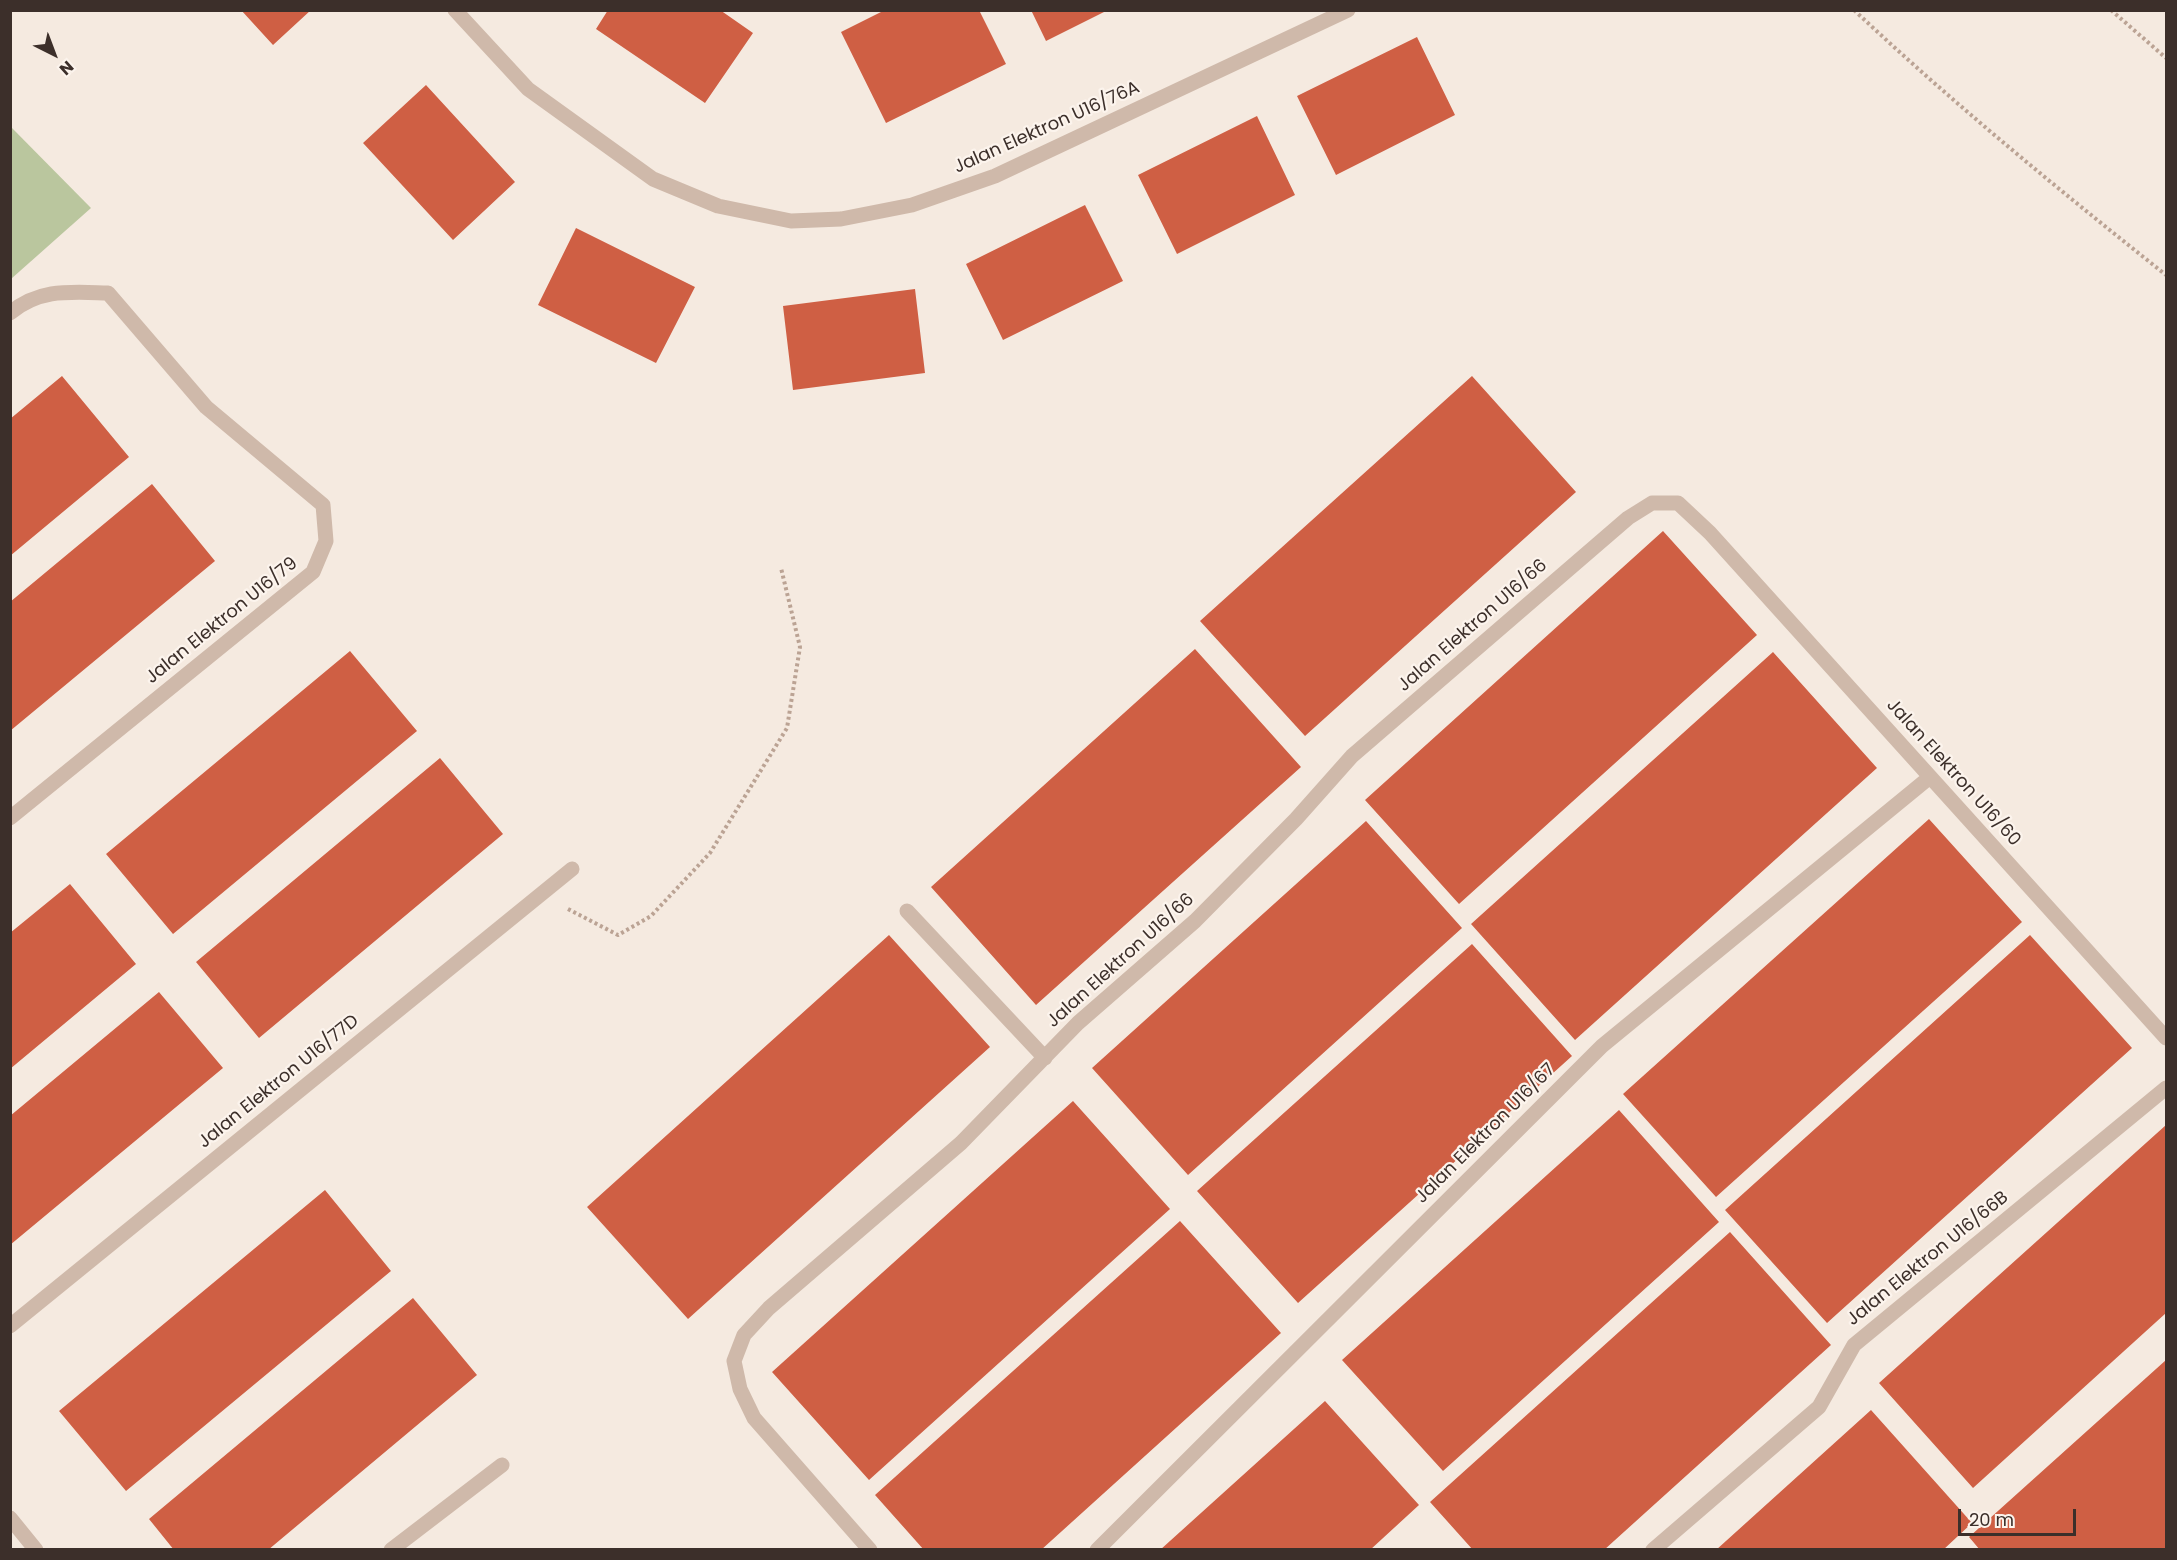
<!DOCTYPE html>
<html>
<head>
<meta charset="utf-8">
<style>
	body { margin:0 }
	#map { position:relative; width:2177px; height:1560px; overflow:hidden; background:#f5eae0; font-family:Poppins,sans-serif }
	canvas { display:block }
	.frame { position:absolute; inset:0; border:12px solid #3c2f2a; pointer-events:none }
	.north { position:absolute; left:24px; top:24px; width:60px; height:60px; -webkit-text-stroke:4px #fcf4ed; paint-order:stroke; rotate:138deg; font-size:16px; font-weight:700; line-height:24px; text-align:center; color:#3c2f2a }
	.north::after { content:''; display:block; margin:auto; width:21px; height:27px; background:#3c2f2a; clip-path:polygon(50% 0,100% 100%,50% 72%,0 100%) }
	.scale { position:absolute; left:1958px; top:1509px; width:118px; height:27px; box-sizing:border-box; border:3px solid #3c2f2a; border-top:0; padding-left:8px; font-size:18px; line-height:21px; white-space:nowrap; color:#3c2f2a; -webkit-text-stroke:4px #fcf4ed; paint-order:stroke }
</style>
</head>
<body>
<div id="map">
<canvas width="2177" height="1560"></canvas>
<div class="frame"></div>
<div class="north">N</div>
<div class="scale">20 m</div>
</div>
<script>
const ctx = document.querySelector('canvas').getContext('2d');
ctx.lineJoin = 'round';
function fillPath(path, color) {
  ctx.fillStyle = color;
  ctx.fill(path, 'evenodd');
}
function stroke(path, color, width, dash) {
  ctx.strokeStyle = color;
  ctx.lineWidth = width;
  ctx.lineCap = dash ? 'butt' : 'round';
  ctx.setLineDash(dash || []);
  ctx.stroke(path);
}
function label(font, color, halo, rows, align = 'center') {
  ctx.font = font + ' Poppins,sans-serif';
  ctx.lineWidth = 4.5;
  ctx.setLineDash([]);
  ctx.textBaseline = 'middle';
  ctx.strokeStyle = halo;
  ctx.fillStyle = color;
  for (const [text, x, y, turn = 0] of rows) {
    ctx.save();
    ctx.translate(x, y);
    ctx.rotate((+turn || 0) * Math.PI / 180);
    ctx.textAlign = isNaN(turn) ? turn : align;
    if (halo) ctx.strokeText(text, 0, 0);
    ctx.fillText(text, 0, 0);
    ctx.restore();
  }
}
fillPath(new Path2D(`
	M11,127L91,208L11,279H10Z`), '#bac69e');
fillPath(new Path2D(`
	M241,10H311L273,45Z
	M608,10H720L753,33L705,103L596,29Z
	M885,10H979L1006,64L886,123L841,32Z
	M1031,10H1108L1046,41Z
	M1417,37L1455,115L1336,175L1297,96Z
	M426,85L515,182L453,240L363,143Z
	M1257,116L1295,195L1177,254L1138,175Z
	M1085,205L1123,281L1003,340L966,264Z
	M576,228L695,287L656,363L538,305Z
	M915,289L925,373L793,390L783,306Z
	M62,376L129,457L10,556V419Z
	M1472,376L1576,492L1305,736L1200,621Z
	M152,484L215,561L10,731V602Z
	M1663,531L1757,635L1459,904L1365,800Z
	M1195,649L1301,767L1036,1005L931,887Z
	M350,651L417,731L173,934L106,854Z
	M1773,652L1877,768L1575,1040L1471,924Z
	M440,758L503,834L259,1038L196,962Z
	M1929,819L2022,922L1716,1197L1623,1094Z
	M1366,821L1462,928L1188,1175L1092,1068Z
	M70,884L136,964L10,1069V933Z
	M889,935L990,1047L688,1319L587,1207Z
	M2030,935L2132,1048L1827,1323L1725,1210Z
	M1472,944L1572,1056L1298,1303L1197,1191Z
	M159,992L223,1068L10,1245V1116Z
	M1073,1101L1170,1209L869,1480L772,1372Z
	M1619,1110L1719,1222L1443,1471L1342,1360Z
	M2166,1125V1313L1973,1488L1879,1383Z
	M325,1190L391,1271L126,1491L59,1411Z
	M1180,1221L1281,1333L1041,1550H924L875,1495Z
	M1730,1232L1831,1345L1604,1550H1473L1430,1502Z
	M413,1298L477,1375L268,1550H174L149,1519Z
	M2166,1360V1550H1980L1969,1537Z
	M1325,1401L1419,1505L1370,1550H1160Z
	M1871,1410L1972,1523L1943,1550H1716Z`), '#cf5f44');
stroke(new Path2D(`
	M1854,10C1954,104 2059,190 2166,275
	M2111,10L2166,58
	M568,909L618,935L651,916L710,853L787,728L800,647L781,568`), '#bba394', 4, [3, 3]);
stroke(new Path2D(`
	M455,10L528,89L653,179L718,206L791,221L841,219L912,205L995,176L1348,10
	M10,313C40,288 71,292 108,293L206,407L323,505L326,541L313,572L10,818
	M907,911L1045,1058
	M10,1326L572,869
	M10,1518L36,1550
	M391,1550L502,1465
	M870,1550L754,1418L740,1389L734,1361L744,1335L769,1308L961,1143L1078,1023L1195,921L1296,819L1352,756L1628,518L1652,503H1678L1710,533L2166,1038
	M1097,1550L1602,1046L1930,777
	M1653,1550L1819,1407L1854,1345L2166,1088`), '#cfb9aa', 15);
label('18px', '#3c2f2a', '#fcf4ed', [
	["Jalan Elektron U16/76A",1047,128,-24],
	["Jalan Elektron U16/79",222,621,-39],
	["Jalan Elektron U16/66",1473,626,-41],
	["Jalan Elektron U16/60",1953,773,48],
	["Jalan Elektron U16/66",1121,961,-42],
	["Jalan Elektron U16/77D",279,1082,-39],
	["Jalan Elektron U16/67",1486,1134,-45],
	["Jalan Elektron U16/66B",1928,1259,-39]
]);
</script>
</body>
</html>
